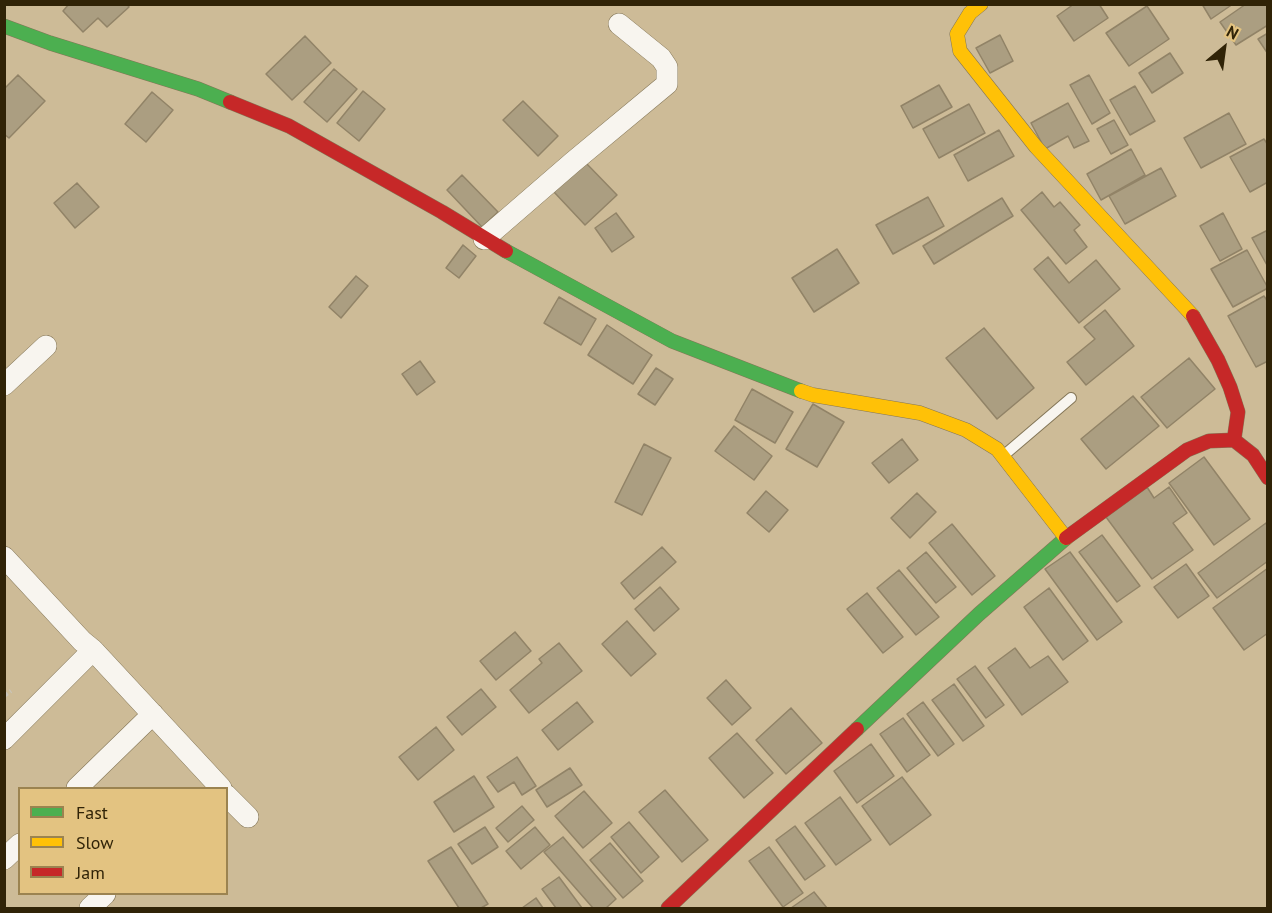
<!DOCTYPE html>
<style>
body{margin:0}
#map{position:relative;width:1272px;height:913px;overflow:hidden;background:#cdbb97;font-family:"PT Sans",sans-serif}
canvas{display:block}
.frame{position:absolute;inset:0;border:6px solid #302307;pointer-events:none}
.legend{position:absolute;left:18px;top:787px;width:210px;height:108px;box-sizing:border-box;background:#e3c381;border:2px solid #9b8350;margin:0;padding:8px 10px;list-style:none;font-size:18px;color:#302307}
.legend li{display:flex;align-items:center;gap:12px;height:30px}
.legend b{width:30px;border:2px solid #9b8350}
.north{position:absolute;left:1194px;top:18px;width:60px;height:60px;-webkit-text-stroke:4px #e3c381;paint-order:stroke;rotate:29deg;font-size:16px;font-weight:700;line-height:24px;text-align:center;color:#302307}
.north::after{content:'';display:block;margin:auto;width:21px;height:27px;background:#302307;clip-path:polygon(50% 0,100% 100%,50% 72%,0 100%)}
</style>
<div id="map">
<canvas width="1272" height="913"></canvas>
<div class="frame"></div>
<ul class="legend">
<li><b style="height:8px;background:#4caf50"></b>Fast</li>
<li><b style="height:8px;background:#ffc107"></b>Slow</li>
<li><b style="height:8px;background:#c62828"></b>Jam</li>
</ul>
<div class="north">N</div>
</div>
<script>
const ctx = document.querySelector('canvas').getContext('2d');
ctx.lineJoin = 'round';
function fill(path, color) { ctx.fillStyle = color; ctx.fill(path, 'evenodd'); }
const shape = rows => new Path2D(rows.map(r => 'M' + r).join(''));
function strokePath(path, color, width, dash) { ctx.strokeStyle = color; ctx.lineWidth = width; ctx.lineCap = dash ? 'butt' : 'round'; ctx.setLineDash(dash || []); ctx.stroke(path); }
const building = shape([
 [69,4,127,4,129,7,107,27,98,18,83,32,63,11,69,4],
 [1074,4,1099,4,1108,18,1074,41,1057,16,1074,4],
 [1202,4,1233,4,1211,19,1202,4],
 [1246,4,1268,4,1268,25,1236,45,1220,22,1246,4],
 [1147,6,1169,39,1129,66,1106,33,1147,6],
 [1268,33,1268,54,1258,39,1268,33],
 [1000,35,1013,61,990,73,976,48,1000,35],
 [305,36,331,63,292,100,266,74,305,36],
 [1170,53,1183,73,1152,93,1139,73,1170,53],
 [334,69,357,89,327,122,304,102,334,69],
 [18,75,45,101,9,138,4,134,4,89,18,75],
 [1089,75,1110,113,1092,124,1070,85,1089,75],
 [939,85,952,107,913,128,901,106,939,85],
 [1135,86,1155,121,1130,135,1110,100,1135,86],
 [363,91,385,109,359,141,337,123,363,91],
 [152,92,173,110,146,142,125,124,152,92],
 [523,101,558,136,538,156,503,120,523,101],
 [1068,103,1089,141,1074,148,1068,136,1045,149,1031,123,1068,103],
 [969,104,985,133,939,158,923,129,969,104],
 [1229,113,1246,144,1201,168,1184,138,1229,113],
 [1114,120,1128,145,1111,154,1097,129,1114,120],
 [999,130,1014,156,968,181,954,155,999,130],
 [1264,139,1268,145,1268,182,1250,192,1230,157,1264,139],
 [1131,149,1145,175,1101,200,1087,174,1131,149],
 [585,162,617,195,585,225,554,192,585,162],
 [1161,168,1176,196,1125,224,1109,196,1161,168],
 [462,175,498,212,482,227,447,190,462,175],
 [77,183,99,207,75,228,54,203,77,183],
 [1042,192,1054,207,1060,202,1080,225,1074,230,1087,247,1066,264,1021,210,1042,192],
 [928,197,944,226,893,254,876,225,928,197],
 [1002,198,1013,216,934,264,923,246,1002,198],
 [616,213,634,237,612,252,595,228,616,213],
 [1223,213,1242,249,1220,261,1200,226,1223,213],
 [1268,230,1268,267,1252,238,1268,230],
 [463,245,476,256,459,278,446,268,463,245],
 [837,249,859,283,814,312,792,278,837,249],
 [1247,250,1268,288,1233,307,1211,269,1247,250],
 [1048,257,1069,283,1096,260,1120,289,1079,323,1034,269,1048,257],
 [356,276,368,286,341,318,329,307,356,276],
 [1264,296,1268,302,1268,361,1256,367,1228,316,1264,296],
 [559,297,596,319,581,345,544,323,559,297],
 [1105,310,1134,346,1086,385,1067,362,1095,339,1084,327,1105,310],
 [607,325,652,355,633,384,588,355,607,325],
 [984,328,1034,388,997,419,946,358,984,328],
 [1189,358,1215,389,1167,428,1141,397,1189,358],
 [420,361,435,382,417,395,402,374,420,361],
 [656,368,673,379,655,405,638,394,656,368],
 [752,389,793,412,775,443,735,420,752,389],
 [1133,396,1159,426,1106,469,1081,439,1133,396],
 [813,404,844,422,817,467,786,449,813,404],
 [734,426,772,456,754,480,715,451,734,426],
 [902,439,918,460,889,483,872,463,902,439],
 [644,444,671,458,642,515,615,502,644,444],
 [1204,457,1250,519,1214,545,1169,483,1204,457],
 [1147,487,1154,498,1169,487,1187,513,1173,523,1193,550,1152,579,1106,517,1147,487],
 [766,491,788,510,769,532,747,513,766,491],
 [917,493,936,512,910,538,891,518,917,493],
 [1266,523,1268,526,1268,561,1217,598,1198,573,1266,523],
 [952,524,995,576,972,595,929,543,952,524],
 [1102,535,1140,586,1117,602,1079,552,1102,535],
 [662,547,676,562,634,599,621,583,662,547],
 [926,552,956,587,936,603,907,568,926,552],
 [1070,552,1122,622,1097,640,1045,569,1070,552],
 [1186,564,1209,596,1178,618,1154,587,1186,564],
 [1268,568,1268,633,1244,650,1213,608,1268,568],
 [899,570,939,617,916,635,877,588,899,570],
 [660,587,679,609,654,631,635,609,660,587],
 [1049,588,1088,641,1063,660,1024,607,1049,588],
 [867,593,903,637,883,653,847,609,867,593],
 [627,621,656,654,631,676,602,644,627,621],
 [515,632,531,651,496,680,480,661,515,632],
 [559,643,582,671,529,713,510,690,542,663,539,659,559,643],
 [1015,648,1030,668,1048,656,1068,682,1022,715,988,668,1015,648],
 [975,666,1004,705,986,718,957,679,975,666],
 [726,680,751,708,732,725,707,698,726,680],
 [954,684,984,726,963,741,932,700,954,684],
 [481,689,496,707,462,735,447,717,481,689],
 [577,702,593,722,558,750,542,730,577,702],
 [923,702,954,744,938,756,907,714,923,702],
 [791,708,822,743,786,774,756,740,791,708],
 [903,718,930,755,907,772,880,734,903,718],
 [436,727,454,750,418,780,399,757,436,727],
 [737,733,773,773,744,798,709,758,737,733],
 [871,744,894,776,857,803,834,771,871,744],
 [517,757,536,786,522,795,514,782,498,792,487,777,517,757],
 [570,768,582,785,547,807,536,790,570,768],
 [474,776,494,807,454,832,434,802,474,776],
 [902,777,931,815,890,845,862,806,902,777],
 [665,790,708,840,682,862,639,812,665,790],
 [584,791,612,823,583,848,555,816,584,791],
 [840,797,871,840,836,865,805,823,840,797],
 [522,806,534,820,508,842,496,828,522,806],
 [629,822,659,857,641,873,611,837,629,822],
 [795,826,825,866,805,880,776,840,795,826],
 [485,827,498,847,472,864,458,844,485,827],
 [535,827,550,845,521,869,506,851,535,827],
 [563,837,616,899,606,908,593,908,544,852,563,837],
 [610,843,643,881,623,898,590,860,610,843],
 [451,847,488,904,481,908,459,908,428,861,451,847],
 [769,847,803,893,783,907,749,861,769,847],
 [559,877,582,908,556,908,542,889,559,877],
 [814,892,827,908,791,908,814,892],
 [536,898,543,908,522,908,536,898]
]);
fill(building, '#ab9e81');
strokePath(building, '#918367', 1.5);
const lane = shape([
 [1003,456,1071,398]
]);
const street = shape([
 [484,239,573,162,667,84,667,67,661,58,619,24],
 [4,385,46,346],
 [4,557,82,641,93,650],
 [4,739,93,650,221,788],
 [77,788,153,714],
 [226,795,248,817],
 [4,859,20,844],
 [90,908,105,894]
]);
const fast = shape([
 [4,26,50,43,198,89,230,102],
 [506,251,672,341,801,391],
 [857,729,979,614,1066,538]
]);
const slow = shape([
 [981,4,970,13,957,34,960,51,1036,147,1193,316],
 [801,391,813,395,920,413,966,430,997,449,1066,538]
]);
const jam = shape([
 [230,102,289,126,442,212,506,251],
 [1193,316,1218,360,1230,387,1238,412,1234,440],
 [1066,538,1187,450,1209,441,1234,440,1253,455,1268,478],
 [668,908,857,729]
]);
strokePath(lane, '#847657', 12);
strokePath(street, '#847657', 22);
strokePath(fast, '#847657', 15);
strokePath(slow, '#847657', 15);
strokePath(jam, '#847657', 15);
strokePath(shape([
 [4,696,11,691]
]), '#cac5ba', 4, [4.5, 3]);
strokePath(lane, '#f8f5ef', 10);
strokePath(street, '#f8f5ef', 21);
strokePath(fast, '#4caf50', 14);
strokePath(slow, '#ffc107', 14);
strokePath(jam, '#c62828', 14);
</script>
